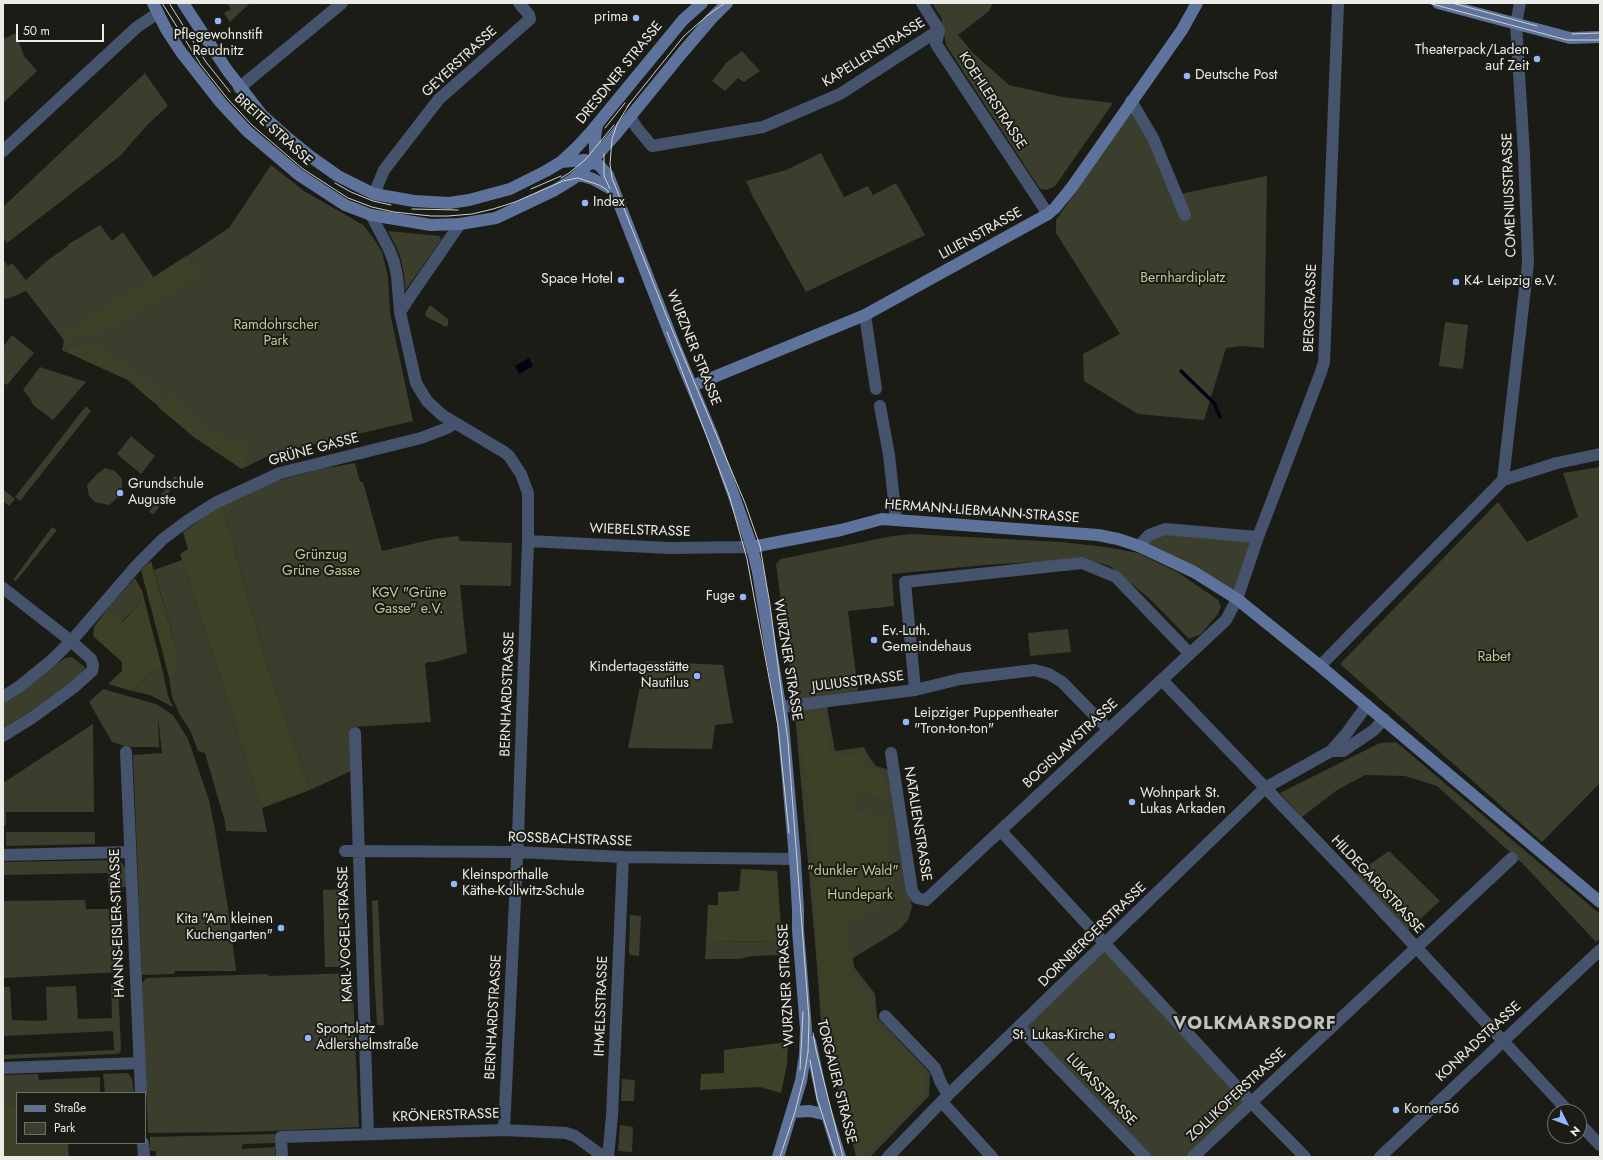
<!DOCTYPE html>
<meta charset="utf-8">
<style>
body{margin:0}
#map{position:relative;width:1603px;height:1160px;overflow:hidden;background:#1b1c16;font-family:Jost,sans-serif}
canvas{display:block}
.frame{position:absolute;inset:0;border:4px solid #ebece8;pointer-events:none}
.legend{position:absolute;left:16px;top:1092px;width:130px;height:52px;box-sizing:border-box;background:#1b1c16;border:1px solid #6e6f6a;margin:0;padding:5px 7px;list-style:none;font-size:12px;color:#ebece8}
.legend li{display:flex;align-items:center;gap:8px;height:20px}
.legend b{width:20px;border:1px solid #6e6f6a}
.north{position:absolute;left:1547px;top:1104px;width:40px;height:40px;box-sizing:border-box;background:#1b1c16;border:1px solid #6e6f6a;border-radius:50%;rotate:132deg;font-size:11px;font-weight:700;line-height:16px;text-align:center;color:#ebece8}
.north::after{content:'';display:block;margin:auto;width:14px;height:18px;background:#92b7fd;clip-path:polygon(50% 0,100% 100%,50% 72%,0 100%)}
.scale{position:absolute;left:16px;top:24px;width:88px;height:18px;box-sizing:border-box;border:2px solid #ebece8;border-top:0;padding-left:5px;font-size:12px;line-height:14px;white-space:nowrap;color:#ebece8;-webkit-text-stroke:3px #1b1c16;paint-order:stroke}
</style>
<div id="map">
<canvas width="1603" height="1160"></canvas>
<div class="frame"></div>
<ul class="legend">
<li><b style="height:5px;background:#5d739c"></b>Straße</li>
<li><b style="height:11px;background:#3b3e2d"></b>Park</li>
</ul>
<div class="north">N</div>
<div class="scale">50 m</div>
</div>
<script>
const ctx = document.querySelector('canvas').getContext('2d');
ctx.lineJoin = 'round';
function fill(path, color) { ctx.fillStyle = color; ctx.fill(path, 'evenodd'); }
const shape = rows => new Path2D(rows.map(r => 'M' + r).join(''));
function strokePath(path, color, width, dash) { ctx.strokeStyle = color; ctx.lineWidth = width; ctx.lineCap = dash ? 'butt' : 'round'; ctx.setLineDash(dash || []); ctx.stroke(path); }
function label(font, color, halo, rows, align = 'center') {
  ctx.font = font + ' Jost,sans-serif'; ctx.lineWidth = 4; ctx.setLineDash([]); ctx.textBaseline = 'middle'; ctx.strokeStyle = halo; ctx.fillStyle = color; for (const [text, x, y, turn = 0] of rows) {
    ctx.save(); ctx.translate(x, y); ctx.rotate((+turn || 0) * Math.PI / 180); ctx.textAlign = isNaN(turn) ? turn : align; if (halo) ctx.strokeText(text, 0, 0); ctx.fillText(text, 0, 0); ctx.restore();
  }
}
fill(shape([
 [227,3,250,3,230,22,224,13,231,9],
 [932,3,993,3,989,11,958,35,973,53,1009,85,1062,97,1113,103,1055,186,1047,190,1040,189,946,45,941,17],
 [16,33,24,56,37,71,3,103,3,39],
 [742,51,760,71,744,82,738,78,725,91,712,81,726,63],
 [145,73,168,106,148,124,120,156,7,243,3,238,3,207],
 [1131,107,1166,175,1170,196,1267,176,1264,348,1241,346,1226,348,1204,420,1138,414,1084,381,1083,354,1120,334,1056,233,1056,220,1125,120],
 [821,153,844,197,868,186,873,195,896,183,925,235,806,292,753,197,746,181,786,170],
 [271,165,304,191,363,225,372,236,382,252,388,277,390,313,413,421,272,454,242,469,194,437,128,380,62,350,64,340,26,291,10,298,3,299,3,259,8,266,12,263,26,280,48,260,68,246,67,245,100,225,112,241,123,232,154,278,229,228],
 [388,231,440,236,441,240,405,291,404,274,401,259,396,246],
 [430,305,448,319,448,325,446,327,425,316,426,311],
 [1445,322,1468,325,1463,369,1439,366],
 [12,335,34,353,7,385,3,382,3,347],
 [40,367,86,382,53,420,33,405,30,398,23,390],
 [86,406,91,411,20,501,15,497],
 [131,436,155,456,141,474,117,454],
 [355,463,360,482,363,482,382,551,434,539,458,536,460,541,512,543,511,586,460,585,467,653,435,662,428,662,425,664,431,722,352,727,353,770,310,790,269,670,222,504,279,480,321,469],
 [1600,467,1600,783,1542,842,1340,664,1498,502,1527,542,1578,517,1563,473],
 [105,468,115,471,122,479,122,488,118,497,109,505,95,502,89,496,87,485,96,475],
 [175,476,178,479,154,514,149,512],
 [3,489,15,499,9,506,3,501],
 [52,527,57,530,16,581,13,580],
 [1165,529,1258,537,1237,599,1139,546],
 [912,534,1061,542,1106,547,1138,553,1179,573,1218,600,1221,606,1218,614,1201,634,1189,639,1150,599,1110,566,1083,559,985,565,892,574,894,606,848,611,858,691,825,696,835,751,864,747,868,755,876,766,890,770,912,907,908,920,899,930,853,958,854,967,875,994,877,1017,930,1073,929,1096,870,1157,856,1157,821,1021,816,954,793,691,776,564,781,559,892,536],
 [182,560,262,808,267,832,226,831,225,822,205,753,198,751,191,732,180,715,172,697,169,677,172,677,173,662,176,657,179,658,154,570],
 [132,581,144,598,121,623,108,608],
 [1068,629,1071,652,1030,656,1028,633],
 [72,657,84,666,85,670,84,674,3,733,3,704,14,697,65,658],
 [645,661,723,665,733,723,715,725,712,749,628,748],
 [162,668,168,696,173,707,150,695,132,691,151,673],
 [103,689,156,704,173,715,188,739,209,800,215,830,228,908,236,971,175,971,174,974,142,975,133,755,162,753,158,715,159,747,129,747,112,742,89,702],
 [93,724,94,812,6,812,6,825,3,825,3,783],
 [1396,742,1600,914,1600,938,1596,942,1523,864,1437,786,1405,776,1365,775,1337,790,1302,817,1280,793,1380,743],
 [6,832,95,832,95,844,6,846],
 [1389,851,1440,901,1408,930,1356,874],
 [118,860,123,864,127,871,128,887,118,887,118,871,116,872,117,889,108,888,108,873,3,875,3,862],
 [346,889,349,967,325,967,323,890],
 [85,900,86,909,109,909,109,918,118,918,119,938,110,938,111,946,119,946,120,972,3,978,3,901],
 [378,900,384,1025,377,1025,374,969,372,901],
 [630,915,641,916,639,956,631,955,629,953],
 [782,941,783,955,752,956,739,959,705,959,706,942],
 [1106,943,1251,1102,1193,1157,1145,1157,1019,1027],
 [352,973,359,1127,246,1132,148,1133,142,983,146,978,268,974,269,976],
 [111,984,118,984,121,1048,120,1053,116,1054,3,1059,3,1055,114,1050,113,1031,3,1036,3,987,10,987,12,1020,37,1021,47,1020,46,987,76,986,78,1019,112,1018],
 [128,1073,132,1079,134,1093,105,1093,103,1074],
 [38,1074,39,1080,100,1077,100,1093,17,1093,17,1108,3,1108,3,1075],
 [622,1079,635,1080,634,1101,621,1101],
 [620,1125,633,1127,632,1152,618,1151],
 [275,1134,275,1143,243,1144,241,1149,275,1147,275,1157,156,1157,156,1151,150,1151,150,1137]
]), '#3b3e2d');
fill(shape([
 [186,256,200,273,136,314,93,336,64,340,61,337],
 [94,344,146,380,161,393,153,402,128,380,62,350],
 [173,396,178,399,201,424,238,444,248,446,242,469,194,437,158,407,167,398],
 [222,504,268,667,310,790,262,808,180,554,188,549,183,532],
 [151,561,179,658,176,658,173,662,176,675,172,677,169,677,141,570],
 [135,578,142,591,162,668,151,673,132,691,108,684,122,671,122,662,93,636,94,627,108,608,122,623,143,599,132,581],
 [826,710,831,758,859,754,870,769,885,775,887,799,856,791,855,810,885,818,897,898,847,924,853,977,871,997,873,1021,924,1074,923,1098,864,1156,859,1155,857,1152,828,1036,821,995,809,819,799,717,802,715],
 [741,869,777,871,782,941,706,942,708,905,718,905,718,892,739,891],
 [788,1042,787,1065,781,1093,760,1087,700,1090,701,1074,724,1073,724,1050],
 [3,1108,17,1108,17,1143,68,1143,69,1157,3,1157]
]), '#3d4127');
fill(shape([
 [529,358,533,366,519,374,515,366]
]), '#000313');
strokePath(shape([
 [1181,371,1214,403,1220,417]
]), '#000313', 3.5);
strokePath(shape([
 [922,3,939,30,936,44,1048,214],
 [239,88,342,3],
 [1131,101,1153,138,1185,215],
 [630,117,637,128,652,146,763,127,840,94,939,30],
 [3,151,137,27,158,13],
 [374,194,384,170,439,99,530,19,529,15,519,3],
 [371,215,389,249,394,262,397,276,400,312,416,383,427,401,442,415,504,452,509,456,521,474,528,493,528,541,518,837,504,1130],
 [400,312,413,292,460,224],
 [865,315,876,389],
 [880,406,889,455,896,519],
 [1503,480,1528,263,1524,154,1516,24,1520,3],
 [528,541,670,548,752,547],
 [1139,546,1149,535,1165,529,1258,537],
 [3,588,71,641,91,659,93,665,92,671,73,688,32,718,3,736],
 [1320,666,1503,480,1557,463,1600,454],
 [1162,680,1349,875,1569,1112],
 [915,690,905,582,1082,563,1116,577,1190,654],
 [3,697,20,686,52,660,74,638,137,565,163,539,187,521,215,503,280,473,421,438,447,428,455,423],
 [781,707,915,690,960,679,1034,670,1049,674,1062,682,1109,730],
 [355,733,368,1134],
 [1331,751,1343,751,1374,730,1384,719],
 [126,752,141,1093],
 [891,753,912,891,917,898,926,900,1226,620,1237,599,1258,537,1321,372,1324,362,1338,3],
 [1001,831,1251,1102,1305,1157],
 [345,851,517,852,623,857,795,859],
 [3,855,130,852],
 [885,1016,935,1068,941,1083,948,1095],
 [1019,1027,1145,1157],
 [3,1068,139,1063],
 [942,1102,992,1157],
 [1579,1123,1600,1145],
 [143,1143,144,1157],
 [282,1157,281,1137,504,1130,566,1133,575,1136,604,1157],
 [608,1157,612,1116,623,857],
 [888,1157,948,1095,1265,788,1331,751,1346,734,1367,705],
 [1193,1157,1512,858],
 [1380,1157,1600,950]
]), '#45536d', 12);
strokePath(shape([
 [153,3,166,29,181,52,221,103,247,131,299,175,345,205,371,215,431,225,460,224,496,218,555,190,573,179,591,162,616,134,682,53,711,19,727,3],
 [183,3,227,70,262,115,290,140,311,157,338,176,374,194,414,201,449,203,469,200,510,189,546,171,561,162,575,149,590,133,683,20,702,3],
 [1438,3,1570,38,1600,37],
 [561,162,585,160,599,165,608,175,674,344,713,437,752,547,758,572,783,723,795,859,798,910,798,930,806,1029,805,1055,801,1081,778,1157],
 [595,162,595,137,597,125],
 [576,176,583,176,593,179,613,190],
 [692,386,865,315,1048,214,1055,208,1072,187,1182,30,1197,3],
 [752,547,841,530,882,519,1098,535,1118,539,1139,546,1194,572,1237,599,1320,666,1600,902],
 [810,1041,823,1102,840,1157],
 [792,1112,810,1111,827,1115]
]), '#5d739c', 12);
strokePath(shape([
 [162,3,201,65,227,98,252,125,303,169,348,198,372,207,394,212,431,216,448,216,472,214,493,209,515,202,563,181,578,178,599,185,607,190,613,198],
 [169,3,206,62,230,92],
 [1428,3,1567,40,1600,40],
 [1452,3,1537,26],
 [1572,34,1600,33],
 [630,103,617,124,612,139,610,164,612,178,666,315,745,503,760,546,770,605,788,742,809,1019,808,1052,804,1076,795,1112,780,1157],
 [627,107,684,36,708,15,725,3],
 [605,128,625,103],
 [604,154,604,176,610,189],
 [561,178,569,173,585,160,614,125],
 [335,183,351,192,373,201,391,205],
 [531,189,561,176],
 [412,209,458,210],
 [667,332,729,495,747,559,778,726,789,833],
 [813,1033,816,1050,843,1157],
 [810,1060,817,1098,836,1157],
 [800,1070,803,1012]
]), '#d0d1cc', 1);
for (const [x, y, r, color] of [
 [636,18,4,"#92b7fd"],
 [218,21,4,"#92b7fd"],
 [1537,59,4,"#92b7fd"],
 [1187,76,4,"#92b7fd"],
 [585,203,4,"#92b7fd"],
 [621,280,4,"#92b7fd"],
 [1456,282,4,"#92b7fd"],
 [120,493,4,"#92b7fd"],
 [743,597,4,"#92b7fd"],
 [874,640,4,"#92b7fd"],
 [697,676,4,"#92b7fd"],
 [906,722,4,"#92b7fd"],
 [1132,802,4,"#92b7fd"],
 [454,884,4,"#92b7fd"],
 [281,928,4,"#92b7fd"],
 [1112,1036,4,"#92b7fd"],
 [308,1038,4,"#92b7fd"],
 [1396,1110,4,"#92b7fd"]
]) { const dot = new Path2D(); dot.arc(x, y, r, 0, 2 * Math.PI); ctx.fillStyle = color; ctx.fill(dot); strokePath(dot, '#1b1c16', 1.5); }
label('14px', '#ebece8', '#1b1c16', [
 ["prima",628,18,"right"],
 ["Pflegewohnstift",218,36,"center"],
 ["Reudnitz",218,52,"center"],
 ["Theaterpack/Laden",1529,51,"right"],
 ["auf Zeit",1529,67,"right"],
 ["Deutsche Post",1195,76],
 ["Index",593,203],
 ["Space Hotel",613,280,"right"],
 ["K4- Leipzig e.V.",1464,282],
 ["Grundschule",128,485],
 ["Auguste",128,501],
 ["Fuge",735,597,"right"],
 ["Ev.-Luth.",882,632],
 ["Gemeindehaus",882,648],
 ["Kindertagesstätte",689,668,"right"],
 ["Nautilus",689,684,"right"],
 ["Leipziger Puppentheater",914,714],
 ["\"Tron-ton-ton\"",914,730],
 ["Wohnpark St.",1140,794],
 ["Lukas Arkaden",1140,810],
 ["Kleinsporthalle",462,876],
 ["Käthe-Kollwitz-Schule",462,892],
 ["Kita \"Am kleinen",273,920,"right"],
 ["Kuchengarten\"",273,936,"right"],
 ["Sportplatz",316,1030],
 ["Adlershelmstraße",316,1046],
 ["St. Lukas-Kirche",1104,1036,"right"],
 ["Korner56",1404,1110]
], 'left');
label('14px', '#ebece8', '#1b1c16', [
 ["KAPELLENSTRASSE",874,53,-32],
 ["GEYERSTRASSE",460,62,-43],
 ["DRESDNER STRASSE",620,73,-51],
 ["KOEHLERSTRASSE",992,101,57],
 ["BREITE STRASSE",273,130,42],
 ["COMENIUSSTRASSE",1510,195,-92],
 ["LILIENSTRASSE",981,234,-29],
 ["BERGSTRASSE",1311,308,-88],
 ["WURZNER STRASSE",693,348,68],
 ["GRÜNE GASSE",314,450,-15],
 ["HERMANN-LIEBMANN-STRASSE",982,512,4],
 ["WIEBELSTRASSE",640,531,2],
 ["WURZNER STRASSE",787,660,81],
 ["JULIUSSTRASSE",858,682,-7],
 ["BERNHARDSTRASSE",508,694,-88],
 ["BOGISLAWSTRASSE",1071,744,-43],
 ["NATALIENSTRASSE",917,824,81],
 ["ROSSBACHSTRASSE",570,840,2],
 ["HILDEGARDSTRASSE",1377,885,47],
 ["HANNS-EISLER-STRASSE",118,923,-92],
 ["KARL-VOGEL-STRASSE",346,934,-92],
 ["DORNBERGERSTRASSE",1093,935,-44],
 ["WURZNER STRASSE",787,985,-93],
 ["IHMELSSTRASSE",602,1006,-88],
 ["BERNHARDSTRASSE",494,1017,-87],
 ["KONRADSTRASSE",1479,1042,-43],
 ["TORGAUER STRASSE",836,1082,76],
 ["LUKASSTRASSE",1101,1090,46],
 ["ZOLLIKOFERSTRASSE",1237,1095,-43],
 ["KRÖNERSTRASSE",446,1116,-2]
]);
label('14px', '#c1c994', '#1b1c16', [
 ["Bernhardiplatz",1183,279],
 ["Ramdohrscher",276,326],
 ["Park",276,342],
 ["Grünzug",321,556],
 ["Grüne Gasse",321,572],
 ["KGV \"Grüne",409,594],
 ["Gasse\" e.V.",409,610],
 ["Rabet",1494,658],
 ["\"dunkler Wald\"",853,872],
 ["Hundepark",860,896]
]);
ctx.letterSpacing = '1px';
label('bold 18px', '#c2c3bc', '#1b1c16', [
 ["VOLKMARSDORF",1255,1025]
]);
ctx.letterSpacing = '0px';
</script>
